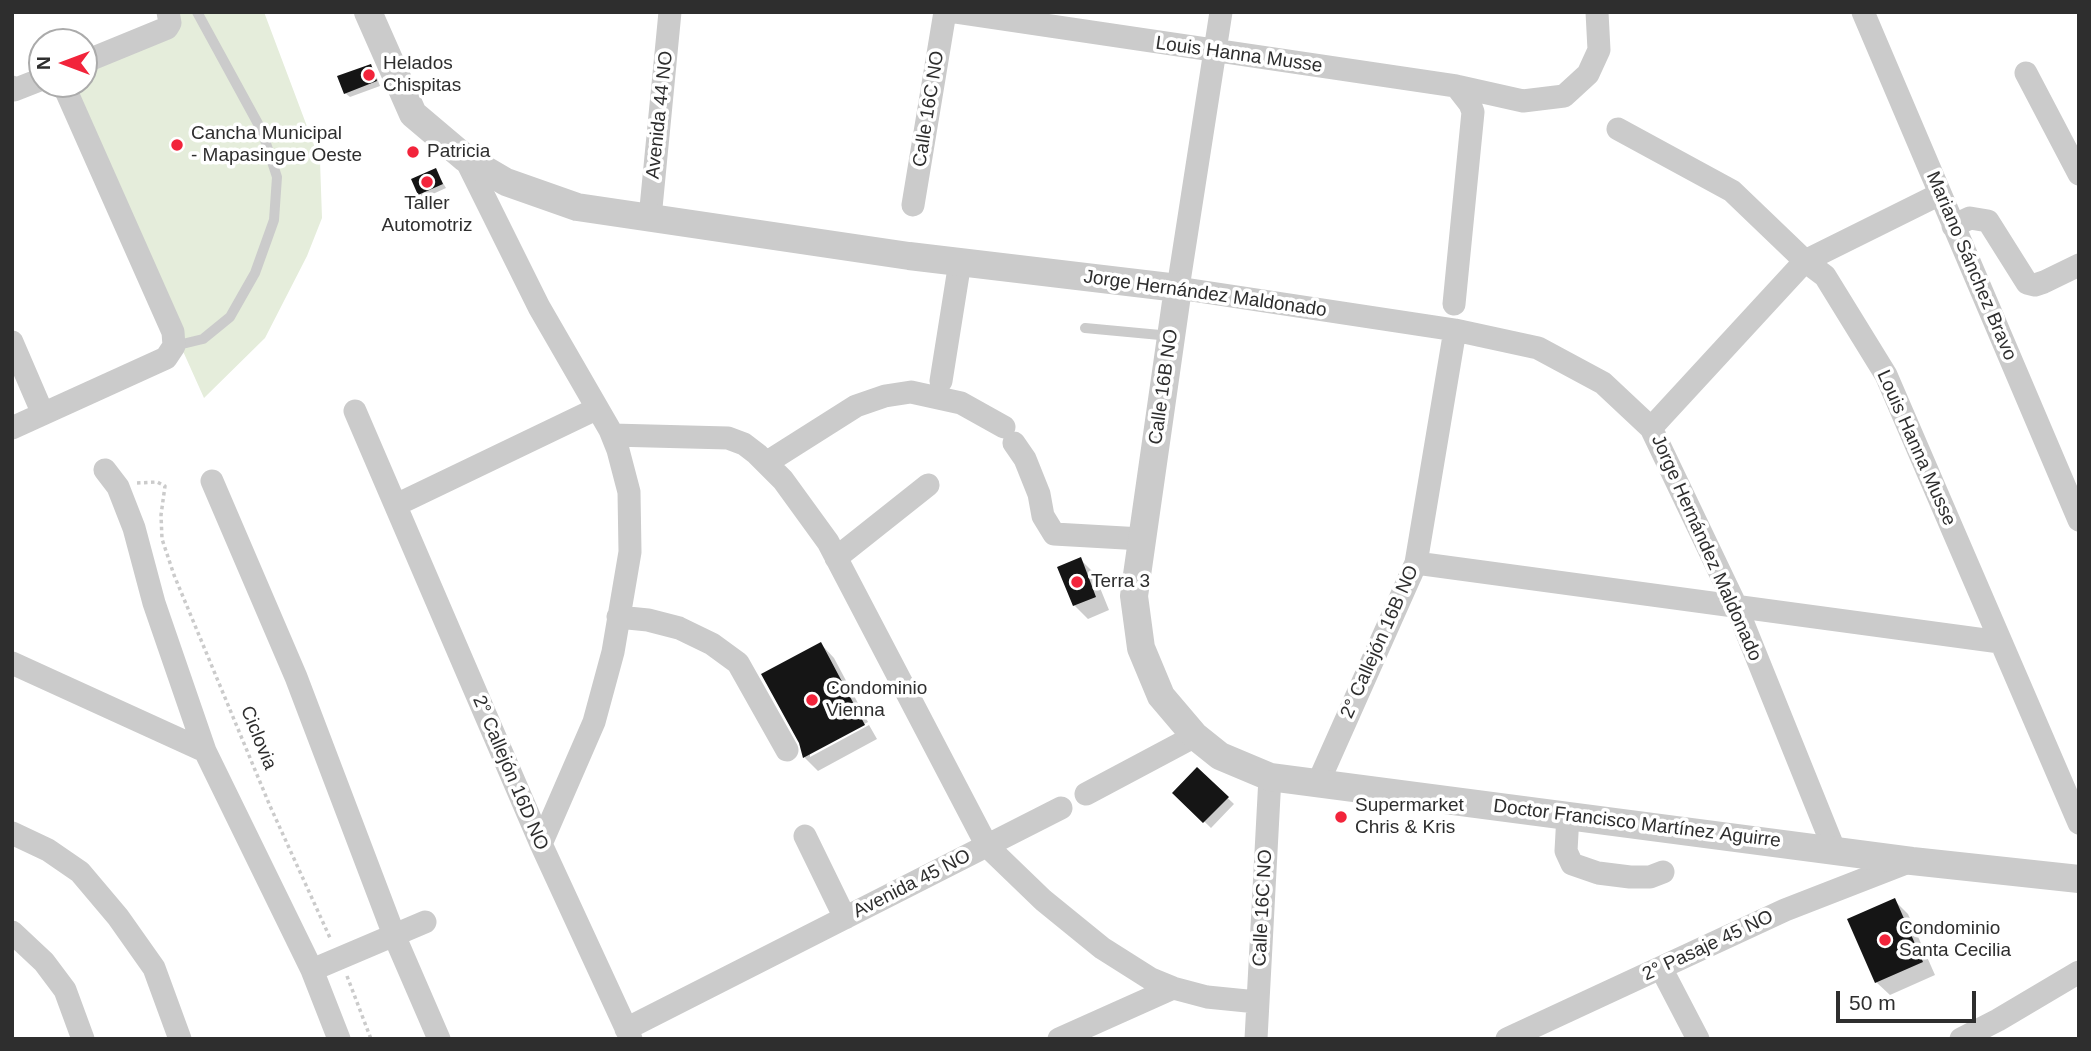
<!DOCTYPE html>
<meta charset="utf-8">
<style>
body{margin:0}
#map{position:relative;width:2091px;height:1051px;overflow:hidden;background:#fff;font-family:Helvetica,sans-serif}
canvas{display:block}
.frame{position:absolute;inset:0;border:14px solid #2e2e2e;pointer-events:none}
.north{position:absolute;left:28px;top:28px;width:70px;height:70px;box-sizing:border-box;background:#fff;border:2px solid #ababab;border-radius:50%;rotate:270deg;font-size:19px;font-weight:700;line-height:28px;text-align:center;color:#2e2e2e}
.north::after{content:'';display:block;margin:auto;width:24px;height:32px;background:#f2243b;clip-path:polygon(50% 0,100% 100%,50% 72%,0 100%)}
.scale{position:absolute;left:1836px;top:991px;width:140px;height:32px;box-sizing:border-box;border:4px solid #2e2e2e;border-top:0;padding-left:9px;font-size:21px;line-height:24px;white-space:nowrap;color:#2e2e2e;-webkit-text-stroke:5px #fff;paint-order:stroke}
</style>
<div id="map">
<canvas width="2091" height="1051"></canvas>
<div class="frame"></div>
<div class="north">N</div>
<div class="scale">50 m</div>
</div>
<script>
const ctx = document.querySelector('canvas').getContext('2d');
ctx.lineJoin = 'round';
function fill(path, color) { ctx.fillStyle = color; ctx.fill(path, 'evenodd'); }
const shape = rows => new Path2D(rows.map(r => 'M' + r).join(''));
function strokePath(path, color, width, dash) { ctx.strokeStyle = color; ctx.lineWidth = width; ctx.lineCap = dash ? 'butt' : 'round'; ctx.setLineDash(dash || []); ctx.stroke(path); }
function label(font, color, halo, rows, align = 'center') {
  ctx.font = font + ' Helvetica,sans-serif'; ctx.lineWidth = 7; ctx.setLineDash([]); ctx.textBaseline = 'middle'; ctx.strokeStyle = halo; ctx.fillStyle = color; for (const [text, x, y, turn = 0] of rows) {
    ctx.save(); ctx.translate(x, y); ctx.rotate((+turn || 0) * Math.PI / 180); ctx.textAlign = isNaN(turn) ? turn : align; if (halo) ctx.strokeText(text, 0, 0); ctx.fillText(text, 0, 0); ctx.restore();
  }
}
fill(shape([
 [173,12,264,12,320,161,322,218,307,256,265,338,204,398,63,84,84,84,84,61]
]), '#e5eddb');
fill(shape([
 [370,66,374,70,380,86,350,97,345,93],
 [435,170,446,188,424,198,420,194],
 [1080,559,1094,573,1109,610,1088,619,1074,605],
 [821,644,834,658,868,722,810,753,810,757,869,725,877,739,818,771,805,758,801,742],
 [1197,769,1234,804,1211,828,1175,793],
 [1894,900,1908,914,1935,975,1890,995,1876,982]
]), '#0003');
fill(shape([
 [371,64,377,81,344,94,337,76],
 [436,168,443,184,418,195,411,179],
 [1081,557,1096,597,1073,606,1057,567],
 [821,642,865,725,803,758,799,743,761,674],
 [1197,767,1229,797,1203,823,1172,793],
 [1895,898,1923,962,1875,983,1847,919]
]), '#151515');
strokePath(shape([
 [137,483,157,482,165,486,161,515,162,539,174,575,270,806,331,940],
 [347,976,371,1039]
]), '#cbcbcb', 3.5, [3.5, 3.5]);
strokePath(shape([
 [1085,328,1171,336],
 [174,346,203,339,230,317,255,273,274,220,277,177,262,131,197,12]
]), '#cbcbcb', 10);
strokePath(shape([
 [956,12,1456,86,1523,101,1564,96,1588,74,1599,50,1597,12],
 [1221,12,1178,288,1455,330,1538,348,1603,383,1651,428,1736,606,1834,849],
 [1863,12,2079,520],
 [84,62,167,28,170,23,168,12],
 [2026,73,2079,174],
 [12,87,14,90,42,79],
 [1618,129,1732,191,1805,261,1825,276,1886,375,2079,823],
 [465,158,539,307,610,430,618,450,629,492,630,552,613,652,594,722,541,844],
 [913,205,945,12],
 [650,218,670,12],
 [1953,226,1970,218,1988,221,2027,283,2035,285,2044,282,2079,265],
 [1454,304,1473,112,1470,104,1456,86],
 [12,342,43,414],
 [941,381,960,262],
 [355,411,541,844,631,1039],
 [12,428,166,358,174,346,173,332,63,84],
 [1651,428,1805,261,1940,194],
 [612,435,728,438,744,444,757,454,783,480,828,542,987,846,1043,900,1102,948,1151,979,1173,988,1207,997,1257,1002],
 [1014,443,1025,459,1039,494,1043,516,1054,534,1142,539],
 [766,463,856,406,885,396,911,392,961,403,1004,427],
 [105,470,118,487,134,528,154,603,205,751,312,970,339,1039],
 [212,481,296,677,394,935,439,1039],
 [396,505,596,409],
 [836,558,928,485],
 [1416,563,2000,642],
 [618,617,648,620,679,628,712,644,738,663,787,750],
 [12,663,205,751],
 [1318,783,1416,563,1455,330],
 [1086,794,1195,736],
 [1568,815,1566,851,1572,864,1598,873,1630,877,1650,877,1663,872],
 [12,833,48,850,80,872,118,917,154,968,180,1039],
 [805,836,845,918],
 [12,932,44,962,65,990,83,1039],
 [1661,968,1698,1039],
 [312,970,425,922],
 [626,1029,1061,808],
 [1059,1039,1173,988],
 [1256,1039,1270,777],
 [1507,1039,1785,910,1911,861],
 [1961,1039,1998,1020,2079,972]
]), '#cbcbcb', 23);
strokePath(shape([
 [368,12,413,114,465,158,506,182,577,207,909,256,1178,288,1134,596,1141,648,1161,696,1195,736,1220,756,1270,777,1912,861,2079,879]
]), '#cbcbcb', 28);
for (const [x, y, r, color] of [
 [369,75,7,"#f2243b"],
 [177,145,7,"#f2243b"],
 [413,152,7,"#f2243b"],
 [427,182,7,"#f2243b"],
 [1077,582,7,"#f2243b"],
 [812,700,7,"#f2243b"],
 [1341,817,7,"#f2243b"],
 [1885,940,7,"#f2243b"]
]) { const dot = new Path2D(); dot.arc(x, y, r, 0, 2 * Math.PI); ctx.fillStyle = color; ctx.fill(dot); strokePath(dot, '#fff', 2.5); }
label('19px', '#2e2e2e', '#fff', [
 ["Louis Hanna Musse",1239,55,8],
 ["Calle 16C NO",929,109,-81],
 ["Avenida 44 NO",660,115,-84],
 ["Mariano Sánchez Bravo",1971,266,67],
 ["Jorge Hernández Maldonado",1205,294,8],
 ["Calle 16B NO",1164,387,-82],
 ["Louis Hanna Musse",1916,448,66],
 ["Jorge Hernández Maldonado",1706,548,66],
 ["2° Callejón 16B NO",1380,642,-66],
 ["Ciclovia",258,738,68],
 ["2° Callejón 16D NO",510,773,67],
 ["Doctor Francisco Martínez Aguirre",1637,824,7],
 ["Avenida 45 NO",912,884,-27],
 ["Calle 16C NO",1263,908,-87],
 ["2° Pasaje 45 NO",1708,946,-25]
]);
label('19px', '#2e2e2e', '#fff', [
 ["Helados",383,64],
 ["Chispitas",383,86],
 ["Cancha Municipal",191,134],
 ["- Mapasingue Oeste",191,156],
 ["Patricia",427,152],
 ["Taller",427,204,"center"],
 ["Automotriz",427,226,"center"],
 ["Terra 3",1091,582],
 ["Condominio",826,689],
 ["Vienna",826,711],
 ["Supermarket",1355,806],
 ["Chris & Kris",1355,828],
 ["Condominio",1899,929],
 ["Santa Cecilia",1899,951]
], 'left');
</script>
